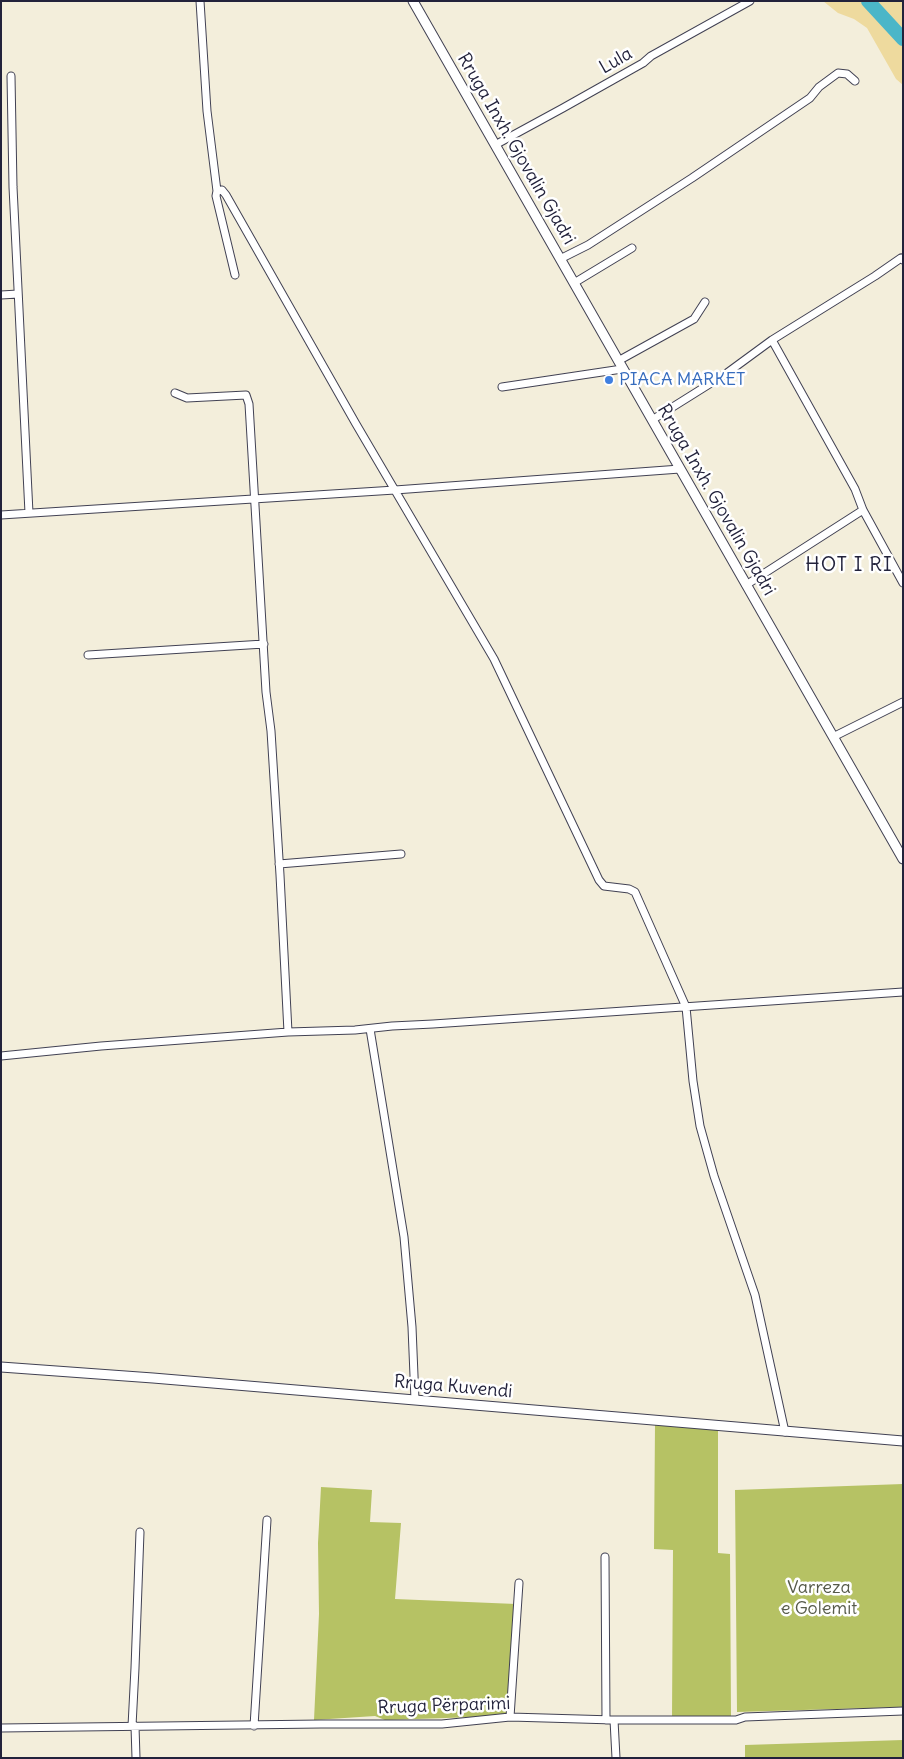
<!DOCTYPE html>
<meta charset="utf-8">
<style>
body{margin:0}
#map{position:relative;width:904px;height:1759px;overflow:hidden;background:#f3eedb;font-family:Delius,sans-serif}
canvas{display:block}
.frame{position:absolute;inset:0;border:2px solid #22223b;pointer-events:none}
</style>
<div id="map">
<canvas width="904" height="1759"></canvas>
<div class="frame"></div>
</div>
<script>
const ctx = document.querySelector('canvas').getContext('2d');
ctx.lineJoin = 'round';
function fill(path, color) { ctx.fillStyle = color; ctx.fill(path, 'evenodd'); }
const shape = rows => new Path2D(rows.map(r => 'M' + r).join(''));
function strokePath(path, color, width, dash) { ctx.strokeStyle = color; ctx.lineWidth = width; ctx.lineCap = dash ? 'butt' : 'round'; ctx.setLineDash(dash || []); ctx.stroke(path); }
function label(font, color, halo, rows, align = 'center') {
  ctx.font = font + ' Delius,sans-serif'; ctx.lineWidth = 5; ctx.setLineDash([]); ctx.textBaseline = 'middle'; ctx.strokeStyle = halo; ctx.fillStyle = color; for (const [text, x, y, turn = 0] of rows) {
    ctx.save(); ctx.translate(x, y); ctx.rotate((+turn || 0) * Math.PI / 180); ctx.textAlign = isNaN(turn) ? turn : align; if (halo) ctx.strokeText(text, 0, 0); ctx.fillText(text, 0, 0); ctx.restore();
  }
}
fill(shape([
 [655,1425,718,1430,718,1553,730,1554,731,1716,672,1717,673,1550,654,1549],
 [903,1484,903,1707,737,1712,735,1490],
 [321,1487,372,1490,370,1522,401,1523,395,1599,516,1604,508,1712,506,1716,385,1720,375,1716,314,1720,319,1614,318,1543],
 [903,1740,903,1758,745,1758,745,1745]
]), '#b6c264');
fill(shape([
 [823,1,903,1,903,85,896,79,867,28,854,19,838,13]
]), '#eeda9e');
strokePath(shape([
 [868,1,903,39]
]), '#4bb6c8', 14);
const street = shape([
 [200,1,207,111,217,191],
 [11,76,13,187,29,513],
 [495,145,563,108,643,63,651,56,750,1],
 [560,259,588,245,692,178,810,98,819,87,838,73,847,74,855,81],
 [235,275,216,196,217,191,222,190,226,195,356,424,494,659,599,880,604,886,629,889,635,892,686,1007,693,1081,700,1126,714,1176,755,1295,785,1432],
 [574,283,632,248],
 [1,295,18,294],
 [772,340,855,489,863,510,903,583],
 [618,361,694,319,705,302],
 [502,387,622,369],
 [175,393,187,398,246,395,249,404,266,692,271,731,280,875,288,1032,355,1030,392,1026,433,1024,903,992],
 [652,420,727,373,772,340,875,276,901,258,903,260],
 [1,515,395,490,680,469],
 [746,585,863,510],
 [88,655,264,644],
 [833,737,903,702],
 [279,864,401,854],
 [370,1029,404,1237,412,1327,415,1400],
 [1,1056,101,1046,288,1032],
 [605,1557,606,1720],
 [510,1717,519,1583],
 [614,1720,616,1758],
 [132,1726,135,1668,140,1532],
 [135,1726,136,1758],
 [254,1726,267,1520],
 [1,1728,321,1724,442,1724,510,1717,614,1720,736,1720,745,1717,903,1711]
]);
const secondary = shape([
 [413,1,903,859],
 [1,1367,153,1378,903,1441]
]);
strokePath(street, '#414153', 9);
strokePath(secondary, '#414153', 11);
strokePath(street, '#fff', 7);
strokePath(secondary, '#fff', 9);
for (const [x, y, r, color] of [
 [609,380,5,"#3f7fe0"]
]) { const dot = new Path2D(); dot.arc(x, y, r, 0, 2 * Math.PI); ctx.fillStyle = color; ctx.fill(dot); strokePath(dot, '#fff', 2); }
label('18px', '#22223b', '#fff', [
 ["Lula",616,61,-30],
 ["Rruga Inxh. Gjovalin Gjadri",516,149,60],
 ["Rruga Inxh. Gjovalin Gjadri",716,500,60],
 ["Rruga Kuvendi",453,1387,5],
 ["Rruga Përparimi",444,1706,-2]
]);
label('18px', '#366cbe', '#fff', [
 ["PIACA MARKET",619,380]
], 'left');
label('18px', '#565a49', '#fff', [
 ["Varreza",819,1588],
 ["e Golemit",819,1609]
]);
ctx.letterSpacing = '1px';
label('20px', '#22223b', '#fff', [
 ["HOT I RI",849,565]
]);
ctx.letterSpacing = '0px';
</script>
